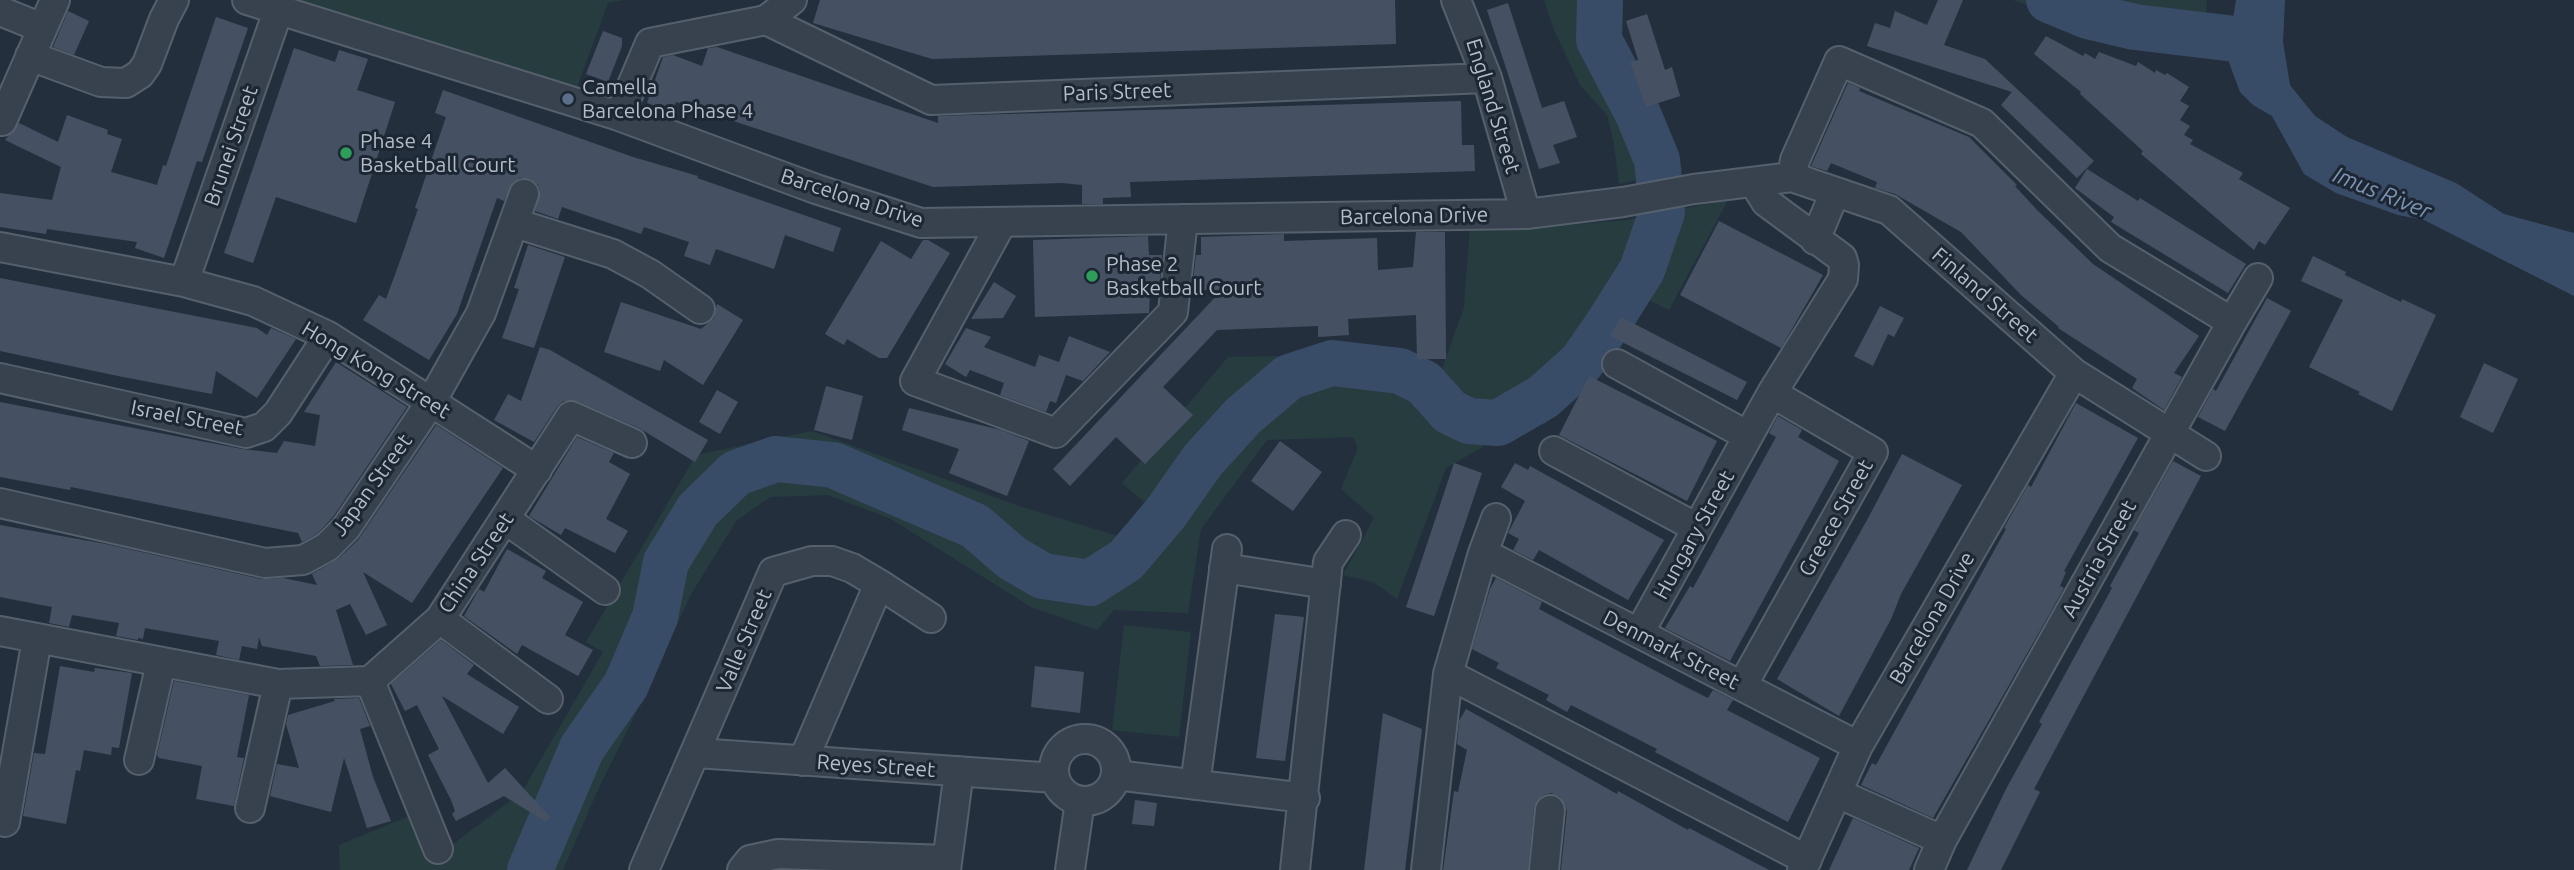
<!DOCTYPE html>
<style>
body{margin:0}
canvas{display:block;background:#242f3e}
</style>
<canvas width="2574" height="870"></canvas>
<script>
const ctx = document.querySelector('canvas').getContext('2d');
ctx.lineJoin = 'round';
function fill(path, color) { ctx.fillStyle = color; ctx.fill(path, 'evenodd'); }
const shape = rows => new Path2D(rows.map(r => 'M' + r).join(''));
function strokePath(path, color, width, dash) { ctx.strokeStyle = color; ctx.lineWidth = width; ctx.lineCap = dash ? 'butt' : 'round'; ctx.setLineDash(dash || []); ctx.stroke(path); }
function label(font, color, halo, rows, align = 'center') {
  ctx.font = font + ' Ubuntu,sans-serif'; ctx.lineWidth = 6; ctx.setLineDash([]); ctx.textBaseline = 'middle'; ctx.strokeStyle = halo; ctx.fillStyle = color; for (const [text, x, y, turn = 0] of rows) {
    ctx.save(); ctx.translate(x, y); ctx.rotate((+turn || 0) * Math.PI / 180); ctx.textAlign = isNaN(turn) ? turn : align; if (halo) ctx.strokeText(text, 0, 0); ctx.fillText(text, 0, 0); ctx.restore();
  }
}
fill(shape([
 [283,0,624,0,608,3,575,93],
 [1544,0,1612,0,1610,12,1618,56,1683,170,1619,184,1614,144,1607,115,1580,85,1554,30],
 [2013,0,2207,0,2204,50,2119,36],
 [1728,200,1669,310,1646,299,1546,423,1484,446,1446,468,1397,599,1373,582,1343,575,1374,518,1341,489,1358,448,1353,437,1267,440,1201,529,1188,613,1114,610,1097,630,1031,607,891,519,828,495,770,497,737,520,691,594,651,682,596,794,563,870,340,870,339,845,412,815,436,857,522,792,603,652,586,642,696,455,812,431,1022,507,1118,536,1144,502,1122,483,1228,357,1339,355,1401,361,1439,378,1464,307,1470,226,1548,227,1626,220],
 [1124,625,1191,632,1179,737,1112,730]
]), '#263c3f');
fill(shape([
 [2236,0,2285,0,2283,42,2290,85,2315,116,2347,137,2456,183,2504,214,2574,233,2574,296,2424,220,2398,215,2336,193,2304,174,2272,116,2253,105,2240,92,2227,57]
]), '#394c67');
strokePath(shape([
 [2049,0,2088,16,2135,27,2260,42],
 [530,870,582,748,626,685,655,617,666,562,698,510,736,473,776,459,833,465,975,526,1012,558,1043,576,1090,583,1126,560,1165,514,1203,460,1243,416,1289,377,1332,363,1400,371,1424,383,1450,412,1469,421,1498,423,1543,397,1581,363,1604,330,1642,270,1662,212,1657,160,1638,114,1599,40,1600,0]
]), '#394c67', 46);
fill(shape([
 [820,0,1395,0,1396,44,932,59,813,23],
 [1938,0,1963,0,1944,45,1985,59,2094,161,2077,178,2001,105,2012,92,1867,46,1875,23,1890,28,1895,11,1927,25],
 [1508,3,1542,108,1564,101,1577,137,1553,145,1560,163,1539,169,1487,10],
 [68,11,89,21,74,55,53,47],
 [1647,14,1665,70,1672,67,1680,96,1646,107,1630,62,1638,60,1626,21],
 [216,17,248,28,202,162,197,161,164,258,135,248,137,242,47,229,46,234,0,227,0,193,52,200,61,167,5,140,19,123,58,142,67,115,108,130,107,134,122,139,111,172,157,185,163,165,166,166],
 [603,31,622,38,622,46,608,82,586,74],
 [2046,36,2083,56,2085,53,2095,59,2099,52,2136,66,2138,62,2155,73,2156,70,2165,75,2167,73,2189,87,2180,101,2189,106,2180,120,2190,126,2184,135,2193,140,2190,144,2243,173,2239,179,2290,208,2265,245,2259,241,2254,250,2141,154,2143,151,2080,94,2081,92,2034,54],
 [717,47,938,123,938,116,1461,101,1462,145,1474,145,1475,171,1130,182,1131,197,1103,198,1103,204,1082,204,1082,185,1062,183,933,187,676,102,672,112,647,103,663,57,673,55,702,66,708,48],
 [294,48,335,62,339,50,368,59,357,90,395,102,356,223,276,197,253,263,224,253],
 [1848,83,1860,88,1859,91,1969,137,2017,185,2015,186,2037,210,2093,264,2199,336,2174,373,2182,377,2164,410,2132,388,2137,379,2058,328,2059,327,2021,295,1961,232,1895,194,1875,188,1877,182,1831,163,1827,171,1811,166],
 [443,90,633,157,698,176,697,178,841,228,833,252,785,235,774,269,716,249,710,265,684,256,689,242,644,227,641,234,562,207,558,219,535,211,540,190,537,184,530,179,520,178,513,182,504,201,497,198,457,314,429,360,363,320,379,295,386,299,400,261,418,209,415,208,446,117,435,113],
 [2087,169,2138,201,2140,198,2246,264,2228,293,2111,222,2114,217,2075,188],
 [1719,221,1823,275,1781,348,1680,295],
 [1416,232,1445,232,1446,359,1417,359,1416,315,1348,319,1349,335,1318,337,1318,326,1217,330,1163,387,1193,415,1145,464,1116,437,1070,486,1053,469,1222,290,1192,290,1196,255,1201,255,1201,237,1284,234,1284,241,1377,238,1378,270,1413,267],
 [1148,236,1149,255,1162,255,1159,290,1150,290,1149,313,1035,317,1033,240],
 [923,240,928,240,950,253,887,358,879,358,847,339,844,345,825,334,881,241,911,259],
 [528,245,565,257,534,348,502,338,519,289,514,288],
 [2313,256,2346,272,2345,275,2401,302,2402,299,2436,315,2392,411,2358,394,2360,392,2309,367,2343,300,2301,281],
 [0,278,257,328,267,335,271,328,296,339,257,398,216,371,212,394,118,376,0,351],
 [994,282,1016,296,1003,318,971,319],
 [2267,298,2291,311,2225,431,2198,417,2213,389,2216,391,2223,378],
 [621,302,701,329,714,318,717,304,743,320,703,385,664,360,660,371,604,352],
 [1880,306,1904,318,1894,337,1888,334,1873,366,1854,356],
 [1621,317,1747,382,1737,400,1610,336],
 [966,328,991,337,984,347,1035,367,1039,355,1059,362,1069,336,1110,352,1083,381,1066,375,1056,403,1050,401,1046,412,1000,395,1004,383,970,370,966,377,945,364],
 [540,347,550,350,708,440,695,462,639,428,577,401,563,401,557,407,534,442,494,420,508,394,521,401],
 [336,362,407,407,333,517,317,534,302,542,298,533,71,487,70,490,0,477,0,402,242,449,277,453,284,441,315,446,320,415,304,412],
 [2484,363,2518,379,2493,433,2460,417],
 [1589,376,1717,441,1687,501,1559,435],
 [826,386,863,396,852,440,814,430],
 [717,390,738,402,720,434,699,422],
 [2076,403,2138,438,2064,571,2066,572,2060,586,2064,588,2049,615,1933,818,1861,785,1872,763,1876,765,2006,529,2004,528,2028,485,2031,487],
 [909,408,1001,430,1029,441,1007,496,949,473,959,449,902,430],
 [1778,416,1802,430,1798,437,1839,461,1730,661,1665,628,1690,586,1693,588,1776,437,1769,433],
 [436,425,503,468,412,603,363,572,387,625,366,635,350,604,336,610,353,665,320,666,316,656,262,646,259,637,257,649,242,646,239,660,216,655,219,641,145,628,143,639,138,638,138,640,116,636,119,623,72,615,69,627,49,623,52,607,0,597,0,525,106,544,261,579,283,578,317,585,312,574,338,559,358,540],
 [577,437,614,453,609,462,630,474,606,519,628,531,615,553,565,528,561,535,529,516],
 [1280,441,1322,472,1293,511,1251,481],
 [1902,454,1962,485,1901,594,1891,619,1839,716,1777,679,1866,522],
 [2173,461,2201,476,2034,789,2040,792,2001,870,1967,870,2006,789,2042,724,2039,722,2112,588,2110,586,2139,533,2134,530],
 [1454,463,1482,473,1434,616,1406,607],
 [1515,463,1528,470,1530,466,1664,540,1628,600,1539,550,1533,560,1513,550,1519,539,1508,533,1525,501,1501,487],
 [507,549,546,571,542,578,583,602,565,635,593,650,578,676,522,645,517,654,464,616,479,589,484,592],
 [1496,578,1542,602,1539,609,1684,686,1708,698,1713,690,1733,700,1727,710,1820,758,1788,822,1655,752,1657,749,1571,705,1567,712,1546,700,1549,695,1496,668,1499,663,1472,649,1490,589],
 [1275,614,1304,617,1285,761,1256,758],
 [441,640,474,665,467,674,519,707,503,734,442,696,488,783,505,768,550,817,546,822,504,796,456,821,452,814,455,811,451,800,428,755,439,749,417,705,405,711,391,684],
 [60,666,94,672,95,668,132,673,119,748,112,747,111,755,84,750,80,771,76,770,66,824,23,816,34,753,45,754],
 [1035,666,1084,672,1080,713,1031,707],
 [174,681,249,695,237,757,244,758,234,806,196,799,202,766,159,758,157,755],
 [359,698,370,726,360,729,373,777,391,821,367,828,344,758,331,812,270,796,277,764,299,768,286,724,288,715,335,701,334,699],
 [1466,709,1617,794,1618,791,1688,830,1689,828,1769,870,1561,870,1567,811,1565,804,1560,797,1551,793,1543,795,1537,800,1534,808,1528,870,1443,870,1454,791,1458,792,1467,750,1457,744,1459,721],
 [1383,713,1422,729,1405,870,1364,870],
 [1135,800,1157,803,1154,826,1132,824],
 [1853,818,1919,848,1909,870,1829,870]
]), '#455162');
const minor = shape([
 [247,0,619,116,816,189,921,223,1526,214,1623,202,1694,189,1792,177,1889,210,2074,373,2206,456],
 [1456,0,1487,78,1526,214],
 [0,11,42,28],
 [766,20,931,100,1487,78],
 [30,56,101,82,126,83,140,74,147,64,164,19,174,0],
 [619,116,650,43,766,20,792,0],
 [2,121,55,0],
 [1792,177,1795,160,1839,61,1982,123,2110,248,2232,322],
 [1002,222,915,381,1056,433,1173,312,1183,219],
 [515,223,613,254,650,274,700,309],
 [1815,240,1835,192],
 [0,247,184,282,253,301,328,336,537,470],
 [184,282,278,11],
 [1617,364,1748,436],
 [0,378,246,433,264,427,278,413,328,336],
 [1554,451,1697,528],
 [0,503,265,563,303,560,327,547,346,528,431,402,481,313,524,194],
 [505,519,605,590],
 [1483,553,1858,746],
 [1224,568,1326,584],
 [440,619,548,699],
 [0,631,278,684,370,681,440,619,571,416,632,443],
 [1639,633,1772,393,1843,279,1844,265,1842,258,1766,202,1754,183],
 [1448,674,1807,860],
 [370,681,438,849],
 [1742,686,1873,452,1772,393],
 '1054 770a31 31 0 1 1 62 0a31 31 0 1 1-62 0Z',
 [697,753,1055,778],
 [139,760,161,663],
 [803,761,879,584],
 [1116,775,1305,798],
 [1195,785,1227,549],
 [1837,793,1942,840],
 [250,808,278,684],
 [5,822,37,639],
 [644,870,773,572,812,561,832,561,852,568,879,584,931,618],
 [742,870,750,860,778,854,947,860],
 [946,870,959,771],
 [1070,870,1080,801],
 [1295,870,1328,562,1346,535],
 [1426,870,1448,674,1483,553,1496,518],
 [1544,870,1550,810],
 [1802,870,1858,746,2074,373],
 [1929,870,1942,840,2232,322,2258,278]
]);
strokePath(minor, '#565f6c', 32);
strokePath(minor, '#38414e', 28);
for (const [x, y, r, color] of [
 [568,99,7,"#5c6f8a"],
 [346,153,7,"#2e9e5b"],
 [1092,276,7,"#2e9e5b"]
]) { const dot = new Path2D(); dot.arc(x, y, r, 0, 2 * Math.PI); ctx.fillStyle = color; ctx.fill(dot); strokePath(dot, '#1d2633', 2.5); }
label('21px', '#b4bcc9', '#1d2633', [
 ["Camella",582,87],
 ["Barcelona Phase 4",582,111],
 ["Phase 4",360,141],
 ["Basketball Court",360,165],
 ["Phase 2",1106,264],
 ["Basketball Court",1106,288]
], 'left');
label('21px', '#b4bcc9', '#1d2633', [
 ["Paris Street",1117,92,-2],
 ["England Street",1493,106,73],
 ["Brunei Street",231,146,-71],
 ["Barcelona Drive",852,198,18],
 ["Barcelona Drive",1414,216,-1],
 ["Finland Street",1985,295,41],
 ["Hong Kong Street",376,370,31],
 ["Israel Street",187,418,11],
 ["Japan Street",372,485,-54],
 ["Greece Street",1836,518,-61],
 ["Hungary Street",1694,535,-61],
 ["Austria Street",2099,559,-61],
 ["China Street",476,563,-56],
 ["Barcelona Drive",1932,618,-60],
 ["Valle Street",744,641,-67],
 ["Denmark Street",1671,650,27],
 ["Reyes Street",876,766,4]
]);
label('italic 23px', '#7c92b1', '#1d2633', [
 ["Imus River",2382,193,22]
]);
</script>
